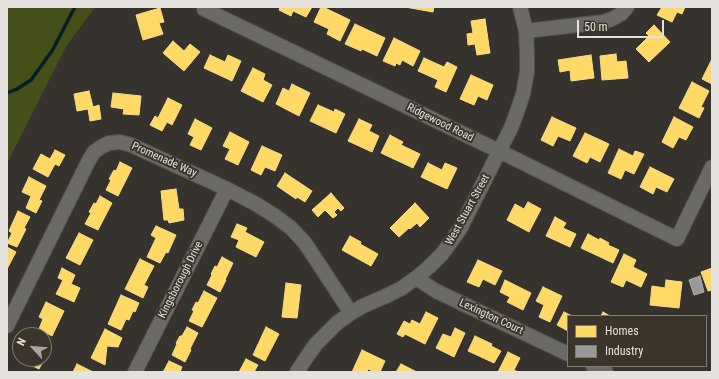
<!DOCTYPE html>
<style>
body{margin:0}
#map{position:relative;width:719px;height:379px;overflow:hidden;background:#36332e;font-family:"Roboto Condensed",sans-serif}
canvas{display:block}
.frame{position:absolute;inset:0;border:8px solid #e5e1dc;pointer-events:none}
.legend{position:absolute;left:567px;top:315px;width:140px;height:52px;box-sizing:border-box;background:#3a342b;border:1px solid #7e7972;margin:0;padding:5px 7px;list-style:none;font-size:12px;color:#e5e1dc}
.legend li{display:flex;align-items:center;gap:8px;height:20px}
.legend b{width:20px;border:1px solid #7e7972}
.north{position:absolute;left:12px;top:327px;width:40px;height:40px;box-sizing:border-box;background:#3a342b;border:1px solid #7e7972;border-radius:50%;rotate:296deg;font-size:11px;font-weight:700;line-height:16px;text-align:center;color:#e5e1dc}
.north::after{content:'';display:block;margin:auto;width:14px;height:18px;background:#a8a49f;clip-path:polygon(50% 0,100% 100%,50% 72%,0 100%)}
.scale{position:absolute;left:577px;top:20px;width:87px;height:18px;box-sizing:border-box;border:2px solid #e5e1dc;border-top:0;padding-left:5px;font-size:12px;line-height:14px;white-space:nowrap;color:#e5e1dc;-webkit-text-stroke:3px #3a342b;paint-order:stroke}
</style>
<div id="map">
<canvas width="719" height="379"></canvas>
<div class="frame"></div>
<ul class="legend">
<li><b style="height:11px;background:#ffd966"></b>Homes</li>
<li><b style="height:11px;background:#999"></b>Industry</li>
</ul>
<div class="north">N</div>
<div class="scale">50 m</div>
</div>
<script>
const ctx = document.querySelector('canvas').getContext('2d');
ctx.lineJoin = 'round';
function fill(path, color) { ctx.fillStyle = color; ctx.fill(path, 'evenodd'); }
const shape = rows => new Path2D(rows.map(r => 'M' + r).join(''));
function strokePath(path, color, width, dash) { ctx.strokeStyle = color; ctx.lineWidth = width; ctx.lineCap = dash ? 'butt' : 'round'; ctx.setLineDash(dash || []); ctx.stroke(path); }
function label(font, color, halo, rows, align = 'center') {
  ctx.font = font + ' "Roboto Condensed",sans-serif'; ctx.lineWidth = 4; ctx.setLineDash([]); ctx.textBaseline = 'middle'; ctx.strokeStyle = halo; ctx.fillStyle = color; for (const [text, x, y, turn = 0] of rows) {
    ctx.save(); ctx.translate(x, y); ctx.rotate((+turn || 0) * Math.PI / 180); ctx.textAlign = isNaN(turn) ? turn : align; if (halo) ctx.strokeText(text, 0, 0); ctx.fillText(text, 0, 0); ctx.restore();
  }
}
fill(shape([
 [7,7,95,7,67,45,7,163]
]), '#455019');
const homes = shape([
 [280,7,312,7,306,17,293,11,291,16,279,10,280,7],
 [321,7,323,7,350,20,340,41,327,34,329,29,314,22,321,7],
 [405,7,434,7,433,12,405,7],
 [662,7,685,7,682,14,677,12,672,22,657,15,662,7],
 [160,8,164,22,159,23,163,34,143,40,136,15,160,8],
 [485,19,490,53,477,55,475,44,468,45,467,34,473,33,471,21,485,19],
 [355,24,385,38,377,56,362,49,361,51,345,44,355,24],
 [654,25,670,42,649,62,636,49,649,36,646,33,654,25],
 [394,38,420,51,413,66,402,60,400,65,396,63,395,66,383,61,394,38],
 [173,41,184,51,190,44,200,52,184,71,163,53,173,41],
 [616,54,617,62,626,61,628,78,602,80,600,56,616,54],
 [210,55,225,62,228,55,241,61,232,81,204,68,210,55],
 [591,55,594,78,571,81,570,70,560,72,558,60,591,55],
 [424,58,444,67,447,62,457,67,446,92,435,87,438,80,418,71,424,58],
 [712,59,712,84,702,79,712,59],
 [253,68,265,74,263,80,272,85,263,102,241,91,253,68],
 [471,75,493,85,487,100,478,96,474,105,460,99,471,75],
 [692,82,709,91,701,107,704,108,699,118,679,108,692,82],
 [292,84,310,93,299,116,276,104,283,88,289,91,292,84],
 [89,91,93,107,99,105,101,119,90,121,88,109,77,111,74,94,89,91],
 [113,93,141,96,139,115,123,114,124,109,111,107,113,93],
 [168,98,182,105,172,125,167,122,162,131,150,125,155,116,158,118,168,98],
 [318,105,334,112,335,109,345,114,336,133,310,121,318,105],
 [552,117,576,128,570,141,558,136,553,146,541,140,552,117],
 [674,117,693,127,686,140,679,137,673,148,662,142,674,117],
 [195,119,212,128,201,150,190,145,194,137,188,134,195,119],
 [359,119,372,125,369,131,379,136,372,152,348,141,359,119],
 [230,132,249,142,238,165,225,159,230,149,223,146,230,132],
 [585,133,609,144,600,162,590,157,587,163,573,156,585,133],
 [390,135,403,142,401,145,420,154,413,168,381,153,390,135],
 [262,146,282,155,275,171,265,167,261,175,251,170,262,146],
 [619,149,633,156,635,151,644,154,634,174,625,170,621,179,608,173,619,149],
 [55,150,65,155,59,166,55,164,48,177,33,169,41,154,50,159,55,150],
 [120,162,132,168,118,196,106,190,111,180,109,179,114,170,116,171,120,162],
 [428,163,442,170,445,163,457,168,447,189,421,177,428,163],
 [650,167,674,179,667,192,656,187,653,194,640,187,650,167],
 [285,173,312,191,305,202,297,197,296,199,277,186,285,173],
 [29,177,46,186,39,200,42,201,36,213,26,208,31,196,22,192,29,177],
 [176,189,179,209,183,209,184,220,169,223,168,220,164,220,161,191,176,189],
 [331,193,344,208,341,211,338,208,334,212,337,215,333,218,325,210,318,217,312,210,331,193],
 [100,196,112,203,98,230,85,224,91,213,89,212,94,203,96,204,100,196],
 [528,202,541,209,529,232,507,220,515,204,524,209,528,202],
 [415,203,429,218,420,227,417,223,410,229,409,228,399,237,390,228,415,203],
 [18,211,30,217,24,228,26,229,17,247,7,243,12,233,9,231,18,211],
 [555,217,566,223,563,228,576,234,570,247,546,236,555,217],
 [237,224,247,228,245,232,264,242,256,257,236,247,239,240,231,237,237,224],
 [156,226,176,235,168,253,166,252,160,263,147,257,156,238,151,235,156,226],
 [79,233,93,240,80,265,66,258,79,233],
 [588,234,599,240,600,238,609,243,608,245,619,250,613,263,581,248,588,234],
 [350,236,361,242,360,244,378,254,371,266,342,250,350,236],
 [7,247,16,252,7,269,7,247],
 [624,254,636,260,633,267,647,274,641,287,626,280,623,287,611,282,624,254],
 [222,257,233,263,225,280,226,280,220,292,207,285,212,275,211,274,215,266,217,267,222,257],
 [140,259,154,266,144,285,148,287,143,298,125,289,140,259],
 [478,260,502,271,495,285,483,279,479,287,467,282,478,260],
 [62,268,75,275,71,284,80,288,74,302,56,294,63,280,58,278,62,268],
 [712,268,712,290,708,291,701,272,712,268],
 [505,280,531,293,523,310,507,302,510,297,500,292,505,280],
 [666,280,682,282,679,308,650,305,652,286,665,288,666,280],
 [286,283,301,285,297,318,282,317,286,283],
 [543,287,562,296,550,322,539,317,544,305,536,301,543,287],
 [204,291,217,298,202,327,189,321,194,311,192,310,196,302,198,303,204,291],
 [121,295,139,303,135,312,133,311,129,320,126,319,121,330,108,324,121,295],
 [46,302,64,311,52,336,39,329,43,319,39,317,46,302],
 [426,312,438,318,425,344,405,334,403,337,397,334,404,321,410,324,412,320,420,324,426,312],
 [564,312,572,316,568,316,568,331,557,325,564,312],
 [603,312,610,316,601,316,603,312],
 [187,327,198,333,190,349,191,350,185,362,172,355,177,344,176,343,180,336,182,336,187,327],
 [266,327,279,334,265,361,253,355,266,327],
 [455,328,465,333,454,357,436,348,443,334,451,337,455,328],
 [105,329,122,338,118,347,107,346,105,365,91,358,105,329],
 [475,336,492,344,491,346,501,351,494,363,468,351,475,336],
 [44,350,47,352,44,359,44,350],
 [362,350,385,361,380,372,375,372,368,369,367,372,352,372,362,350],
 [20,351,20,359,44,359,39,369,16,358,20,351],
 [508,352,520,358,514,370,518,372,498,372,508,352],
 [246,359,258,365,254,372,239,372,246,359],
 [169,361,182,367,180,372,163,372,169,361],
 [77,364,93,372,73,372,77,364],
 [401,364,417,372,396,372,401,364]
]);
fill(homes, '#ffd966');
strokePath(homes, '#f7db89', 1);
const industry = shape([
 [700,276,704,292,694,295,689,280,700,276]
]);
fill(industry, '#999');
strokePath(industry, '#b0afad', 1);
strokePath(shape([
 [7,93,17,89,31,80,52,51,75,7]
]), '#051f29', 3.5);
const minor = shape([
 [204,7,204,9,499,151,677,239,712,167],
 [526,31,603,22,612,19,621,14,627,7],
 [416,278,436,291,568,354],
 [7,326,89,160,94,152,101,147,109,143,120,142,131,145,227,189,256,204,275,216,291,228,305,243,351,313],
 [593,366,606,372],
 [135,372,227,189],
 [297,372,306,358,316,344,337,323,351,313,363,306,386,296,402,288,416,278,429,267,442,254,460,229,511,128,517,112,523,94,527,72,527,53,526,31,520,7]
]);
strokePath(minor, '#524f4b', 16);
strokePath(minor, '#6c6a67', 14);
label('11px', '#e5e1dc', '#3a342b', [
 ["Ridgewood Road",440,123,26],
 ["Promenade Way",164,160,24],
 ["West Stuart Street",468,210,-61],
 ["Kingsborough Drive",181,280,-63],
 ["Lexington Court",491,317,25]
]);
</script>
